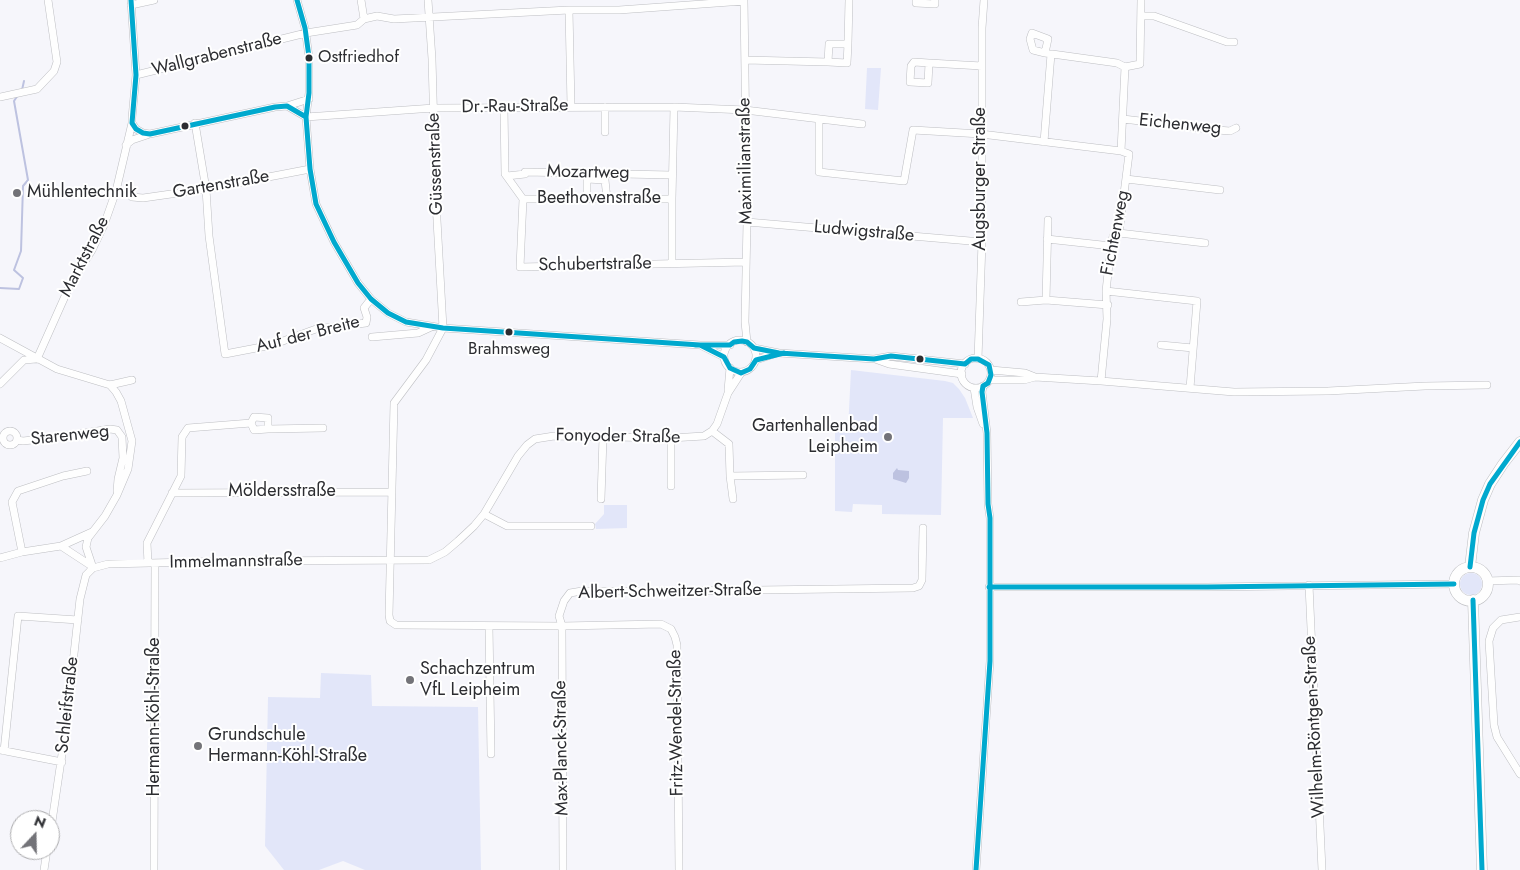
<!DOCTYPE html>
<meta charset="utf-8">
<style>
body{margin:0}
#map{position:relative;width:1520px;height:870px;overflow:hidden;background:#f6f6fb;font-family:Jost,sans-serif}
canvas{display:block}
.north{position:absolute;left:10px;top:810px;width:50px;height:50px;box-sizing:border-box;background:#fff;border:1px solid #ababad;border-radius:50%;rotate:21deg;font-size:14px;font-weight:700;line-height:20px;text-align:center;color:#2c2d31}
.north::after{content:'';display:block;margin:auto;width:18px;height:22px;background:#737378;clip-path:polygon(50% 0,100% 100%,50% 72%,0 100%)}
</style>
<div id="map">
<canvas width="1520" height="870"></canvas>
<div class="north">N</div>
</div>
<script>
const ctx = document.querySelector('canvas').getContext('2d');
ctx.lineJoin = 'round';
function fill(path, color) { ctx.fillStyle = color; ctx.fill(path, 'evenodd'); }
const shape = rows => new Path2D(rows.map(r => 'M' + r).join(''));
function strokePath(path, color, width, dash) { ctx.strokeStyle = color; ctx.lineWidth = width; ctx.lineCap = dash ? 'butt' : 'round'; ctx.setLineDash(dash || []); ctx.stroke(path); }
function label(font, color, halo, rows, align = 'center') {
  ctx.font = font + ' Jost,sans-serif'; ctx.lineWidth = 4; ctx.setLineDash([]); ctx.textBaseline = 'middle'; ctx.strokeStyle = halo; ctx.fillStyle = color; for (const [text, x, y, turn = 0] of rows) {
    ctx.save(); ctx.translate(x, y); ctx.rotate((+turn || 0) * Math.PI / 180); ctx.textAlign = isNaN(turn) ? turn : align; if (halo) ctx.strokeText(text, 0, 0); ctx.fillText(text, 0, 0); ctx.restore();
  }
}
fill(shape([
 [867,68,881,68,878,110,865,109],
 [851,370,945,381,953,383,959,389,965,398,973,418,943,418,941,515,882,514,882,505,853,504,852,512,835,511,835,431,848,430],
 [604,505,627,505,627,528,596,529,595,524,604,514],
 '1460 584a11 11 0 1 1 22 0a11 11 0 1 1-22 0Z',
 [321,673,371,675,372,706,478,707,481,870,365,870,343,861,319,870,284,870,265,846,268,697,320,698]
]), '#e2e6f9');
fill(shape([
 [897,468,898,470,909,471,909,478,906,483,893,479,893,473]
]), '#bdc2e0');
strokePath(shape([
 [22,90,24,81],
 [0,288,19,289,23,278,14,270,21,251,23,186,28,180,14,101,18,95]
]), '#bdc2e0', 2);
const minor = shape([
 [131,0,136,75,132,118,132,123,136,129,143,133,150,134,275,107,287,106,306,117],
 [297,0,305,28,309,57,309,93,306,117,310,169,316,204,334,242,358,283,371,299,388,313,406,322,443,328,700,345,730,345],
 [361,0,364,19],
 [428,0,432,59,436,202,443,328],
 [744,0,747,222,745,322,747,342],
 [916,0,916,3,935,4,935,0],
 [131,5,154,0],
 [569,10,571,106],
 [1141,16,1154,16,1227,42,1234,42],
 [1045,53,1033,50,1030,39,1032,33,1048,39,1045,53,1117,63,1125,67],
 [745,60,828,62,829,44,848,44,849,0],
 [828,62,847,63,848,44],
 [929,63,928,83,910,82,911,66,914,62,929,63,982,66],
 [1125,67,1140,64,1141,0],
 [136,75,306,33,357,25,364,19,377,16,394,19,569,10,619,10,744,1],
 [0,97,37,89,54,71,57,62,48,0],
 [287,106,309,99],
 [504,107,505,174,523,199,520,267,746,262],
 [306,117,434,108,674,107,745,110,862,124],
 [819,119,819,172,904,181,913,130,981,134,1121,151,1129,154,1119,233,1113,236,1111,246,1106,291,1107,319,1101,381],
 [1123,119,1217,130,1230,131,1236,128],
 [195,123,206,189,209,236,225,354,272,345,316,329,366,323,367,317,364,308,371,299],
 [605,132,605,107],
 [1044,142,1051,54],
 [126,145,132,140,147,135],
 [1121,151,1125,67],
 [507,176,525,174,525,172,672,175],
 [1126,179,1220,190],
 [132,197,143,198,206,189,310,169],
 [587,198,587,179,605,180,607,199],
 [523,199,672,199,674,107],
 [747,222,982,242],
 [1119,233,1205,243],
 [1047,239,1111,246],
 [672,264,672,199],
 [1106,291,1197,301,1190,388],
 [1046,300,1048,220],
 [1021,302,1046,300,1108,305],
 [443,328,426,360,394,403,389,615,390,621,396,625,562,626,559,616,564,601,570,593,582,591,679,591,913,588,919,586,922,580,923,528],
 [372,337,418,333,431,327],
 [0,338,57,369,110,385,132,380],
 '724 356a16 16 0 1 1 32 0a16 16 0 1 1-32 0Z',
 [1161,345,1193,348],
 [702,346,724,357],
 [754,348,779,353,874,359,891,356,965,364],
 '961 373a15 15 0 1 1 30 0a15 15 0 1 1-30 0Z',
 [37,359,70,285,92,250,104,225,116,191,132,123],
 [875,359,889,364,962,374],
 [978,359,982,242,982,28,984,0],
 [756,360,777,353],
 [991,370,1025,373,1035,377],
 [990,380,1024,380,1035,377,1101,381,1234,392,1328,391,1425,386,1487,385],
 [0,384,24,360,36,359],
 [974,388,977,407,983,424],
 [728,390,730,368],
 [251,423,254,430,268,429],
 [712,431,729,444,730,476,733,499],
 '3 438a7 7 0 1 1 14 0a7 7 0 1 1-14 0Z',
 [17,440,23,441,59,437,110,429,117,430,122,437,123,458,118,479,117,491],
 [730,476,803,475],
 [671,486,671,438],
 [172,493,392,492],
 [601,499,603,437],
 [484,514,507,526,591,526],
 [61,546,93,567],
 [22,552,12,502,18,491,63,476,87,471],
 [0,558,22,552,61,546,92,532],
 [148,563,147,543,181,476,182,437,188,428,251,423,254,417,268,418,268,429,323,428],
 [93,568,86,547,88,538,105,516,117,495,128,469,132,441,121,401,116,392,110,385],
 [1487,581,1518,580,1520,581],
 [1309,585,1322,870],
 [989,587,1207,587,1454,584],
 [1520,617,1501,620,1493,628,1489,641,1494,725,1497,737,1520,774],
 [489,626,491,754],
 [0,750,62,762],
 [4,751,18,616,78,620],
 [50,835,66,727,80,599,86,575,93,568,108,564,232,561,429,560,445,552,458,541,474,526,484,514,518,456,527,445,535,439,554,436,671,438,704,436,712,431,717,424,728,393,741,373],
 [44,870,47,850],
 [154,870,155,564],
 [563,870,562,626,661,624,671,629,675,637,677,645,679,870],
 [976,870,990,661,990,518,988,504,987,433,982,392,983,386]
]);
const secondary = shape([
 [1470,567,1474,533,1483,500,1490,484,1503,464,1520,442],
 '1454 584a17 17 0 1 1 34 0a17 17 0 1 1-34 0Z',
 [1473,600,1482,870]
]);
strokePath(minor, '#bdbec2', 8);
strokePath(secondary, '#bdbec2', 11);
strokePath(minor, '#fefefe', 7);
strokePath(secondary, '#fefefe', 10);
strokePath(shape([
 [131,0,136,75,132,123,136,129,143,133,150,134,275,107,287,106,306,117],
 [297,0,305,28,309,57,309,93,306,117,310,169,316,204,334,242,358,283,371,299,388,313,406,322,443,328,700,345,730,345,734,342,742,341,747,342,754,348,779,353,874,359,891,356,965,364,971,359,978,359,989,365,991,375,988,383,983,386,982,392,987,433,988,504,990,518,990,661,976,870],
 [695,345,700,345,724,357,730,368,741,373,750,369,756,360,784,353],
 [1470,567,1474,533,1483,500,1490,484,1520,442],
 [989,587,1207,587,1454,584],
 [1473,600,1482,870]
]), '#00a9ce', 5);
for (const [x, y, r, color] of [
 [309,58,4.5,"#2c2d31"],
 [185,126,4.5,"#2c2d31"],
 [17,193,5,"#737378"],
 [509,332,4.5,"#2c2d31"],
 [920,359,4.5,"#2c2d31"],
 [888,437,5,"#737378"],
 [410,680,5,"#737378"],
 [198,746,5,"#737378"]
]) { const dot = new Path2D(); dot.arc(x, y, r, 0, 2 * Math.PI); ctx.fillStyle = color; ctx.fill(dot); strokePath(dot, '#fff', 2); }
label('17px', '#2c2d31', '#fff', [
 ["Ostfriedhof",318,58],
 ["Brahmsweg",509,350,"center"]
], 'left');
label('18px', '#2c2d31', '#fff', [
 ["Wallgrabenstraße",217,55,-14],
 ["Dr.-Rau-Straße",515,107,-1],
 ["Eichenweg",1180,125,6],
 ["Maximilianstraße",746,161,-91],
 ["Güssenstraße",436,164,-92],
 ["Mozartweg",588,173,1],
 ["Augsburger Straße",981,179,-90],
 ["Gartenstraße",221,185,-10],
 ["Beethovenstraße",599,199],
 ["Ludwigstraße",864,232,5],
 ["Fichtenweg",1116,233,-79],
 ["Marktstraße",85,257,-63],
 ["Schubertstraße",595,265,-1],
 ["Auf der Breite",308,335,-14],
 ["Starenweg",70,436,-6],
 ["Fonyoder Straße",618,437,1],
 ["Möldersstraße",282,492],
 ["Immelmannstraße",236,562,-1],
 ["Albert-Schweitzer-Straße",670,592,-1],
 ["Schleifstraße",68,705,-84],
 ["Hermann-Köhl-Straße",155,717,-90],
 ["Fritz-Wendel-Straße",677,723,-91],
 ["Wilhelm-Röntgen-Straße",1315,727,-93],
 ["Max-Planck-Straße",562,748,-91]
]);
label('18px', '#2c2d31', '#fff', [
 ["Mühlentechnik",27,193],
 ["Gartenhallenbad",878,427,"right"],
 ["Leipheim",878,448,"right"],
 ["Schachzentrum",420,670],
 ["VfL Leipheim",420,691],
 ["Grundschule",208,736],
 ["Hermann-Köhl-Straße",208,757]
], 'left');
</script>
